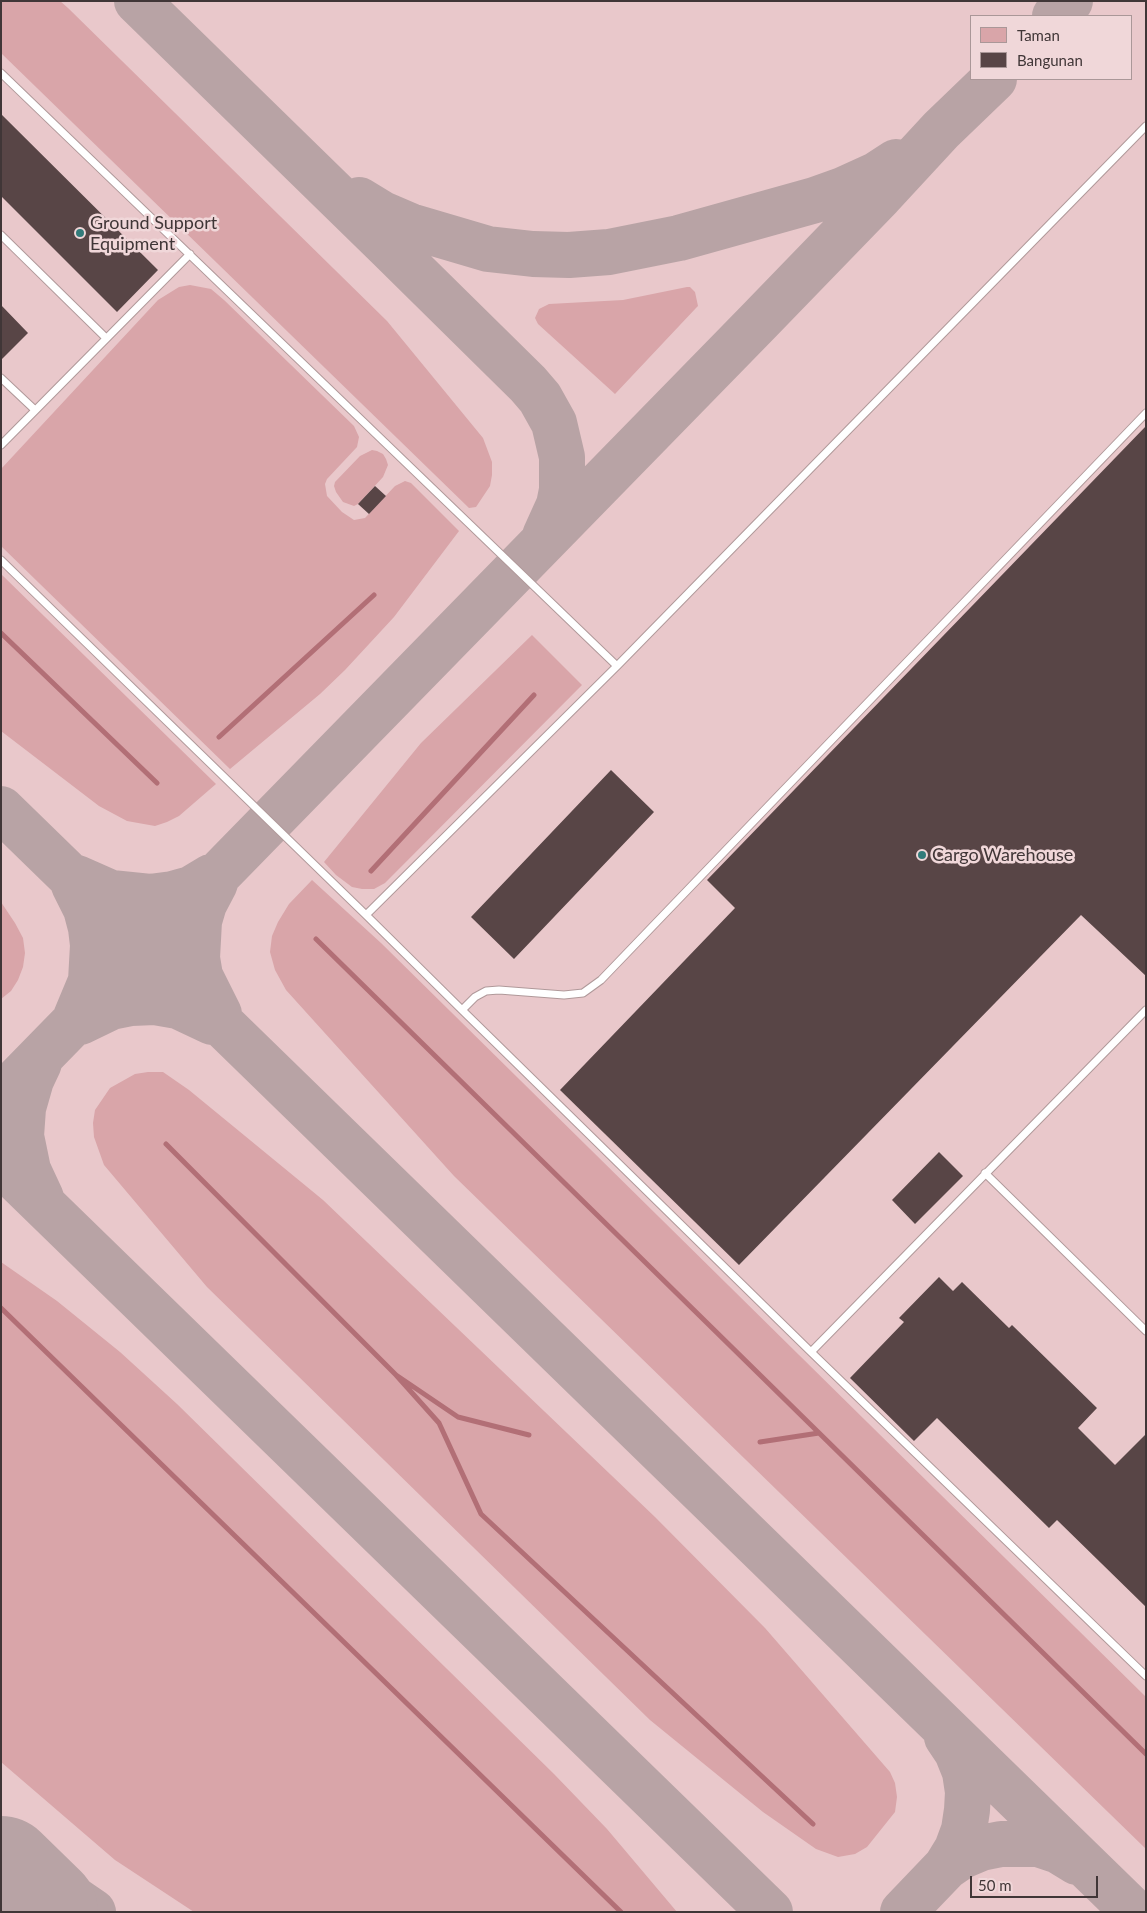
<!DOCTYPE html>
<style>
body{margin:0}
#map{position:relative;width:1147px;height:1913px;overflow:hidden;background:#f0d7d9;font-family:Lato,sans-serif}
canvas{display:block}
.frame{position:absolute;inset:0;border:2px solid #403637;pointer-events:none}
.legend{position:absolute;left:970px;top:15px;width:162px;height:65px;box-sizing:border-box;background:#f0d7d9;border:1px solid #aa9798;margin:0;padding:6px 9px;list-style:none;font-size:15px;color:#403637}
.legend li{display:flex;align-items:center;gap:10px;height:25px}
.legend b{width:25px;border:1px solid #aa9798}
.scale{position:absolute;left:970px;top:1876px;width:128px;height:22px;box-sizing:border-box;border:2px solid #403637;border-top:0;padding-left:6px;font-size:15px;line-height:18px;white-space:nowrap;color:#403637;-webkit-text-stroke:4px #f0d7d9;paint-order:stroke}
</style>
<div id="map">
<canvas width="1147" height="1913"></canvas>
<div class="frame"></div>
<ul class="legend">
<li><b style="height:14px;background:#d9a5a9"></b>Taman</li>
<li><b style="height:14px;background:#584546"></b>Bangunan</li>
</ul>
<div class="scale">50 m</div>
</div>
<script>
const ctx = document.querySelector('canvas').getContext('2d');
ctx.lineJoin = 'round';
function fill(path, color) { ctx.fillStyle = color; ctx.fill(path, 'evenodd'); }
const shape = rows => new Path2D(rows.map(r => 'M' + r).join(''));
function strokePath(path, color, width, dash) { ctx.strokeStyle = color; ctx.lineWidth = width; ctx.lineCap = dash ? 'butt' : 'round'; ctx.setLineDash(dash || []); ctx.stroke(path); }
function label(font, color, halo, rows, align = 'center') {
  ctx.font = font + ' Lato,sans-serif'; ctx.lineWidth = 5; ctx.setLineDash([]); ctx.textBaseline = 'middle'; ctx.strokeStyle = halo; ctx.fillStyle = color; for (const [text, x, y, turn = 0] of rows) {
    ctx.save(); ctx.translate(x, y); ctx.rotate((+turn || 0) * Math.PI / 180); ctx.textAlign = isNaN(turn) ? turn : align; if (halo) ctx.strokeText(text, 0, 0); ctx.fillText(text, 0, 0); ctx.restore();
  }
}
fill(shape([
 [1,1,1146,1,1146,1912,1,1912],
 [971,16,1131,16,1131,79,971,79]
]), '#e9c8cb');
fill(shape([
 [1,1,60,1,68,8,387,321,483,438,492,462,492,475,490,486,476,507,469,508,1,53],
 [190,285,211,289,224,300,354,426,359,437,357,447,327,479,325,484,327,496,342,512,354,520,365,518,395,486,405,481,411,483,459,531,394,617,345,670,320,694,230,769,1,546,1,469,158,300,179,287],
 [687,287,690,287,695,292,698,306,696,308,615,394,538,324,535,318,539,309,549,304,623,300],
 [372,450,377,451,383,454,386,459,388,465,383,477,358,504,354,506,343,502,336,492,334,486,335,482,360,456],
 [1,574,216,784,179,816,167,822,155,826,127,821,99,806,1,731],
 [532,635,582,685,385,883,374,889,362,889,352,887,336,875,324,862,421,743],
 [312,880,381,943,1146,1697,1146,1849,454,1176,286,990,275,970,270,952,272,936,278,922,289,904],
 [1,902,15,923,23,938,25,953,23,967,18,980,11,991,1,999],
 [148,1072,163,1072,189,1090,323,1200,655,1517,765,1628,890,1772,895,1783,897,1797,895,1812,867,1847,855,1854,838,1857,816,1849,763,1812,650,1720,207,1287,104,1165,94,1137,93,1123,95,1110,110,1088,135,1074],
 [1,1262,57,1301,120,1352,177,1404,554,1774,607,1829,677,1912,194,1912,115,1860,1,1762]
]), '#d9a5a9');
strokePath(shape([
 [1,633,157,783],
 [219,737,374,595],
 [371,871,534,695],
 [316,939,1146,1754],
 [166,1144,396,1375,458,1417,529,1435],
 [1,1308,621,1912],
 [396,1375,439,1423,481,1514,813,1824],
 [760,1442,819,1433]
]), '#b26f76', 5);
strokePath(shape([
 [137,1,389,247,528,384,540,398,554,423,562,457,562,490,559,505,545,536],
 [1055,16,1070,1],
 [359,200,382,214,410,226,488,249,533,254,569,255,609,252,679,238,815,200,843,190,876,175,896,162],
 [1,809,1134,1912],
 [77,878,111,893,150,897,173,894,191,889,211,877],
 [215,883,204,904,199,921,197,958,200,976,219,1014],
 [74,885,86,909,91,928,93,945,91,981,76,1017],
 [80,1022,111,1007,131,1003,155,1002,178,1006,212,1022],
 [39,1063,31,1080,23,1108,21,1136,28,1170,41,1198],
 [1,1097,758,322,880,196,941,130,994,79],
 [1,1164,770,1912],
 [1,1849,93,1912],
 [946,1867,957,1849,964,1830,967,1810,968,1792,965,1772,957,1752,947,1737],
 [903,1912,946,1867,962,1856,981,1848,1001,1844,1038,1844,1059,1851,1077,1862]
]), '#b8a3a5', 46);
strokePath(shape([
 [1,1873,41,1912]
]), '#b8a3a5', 114);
fill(shape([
 [1,114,158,270,117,312,1,196],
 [1,305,28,333,1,360],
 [1146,426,1146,976,1081,915,739,1265,560,1090,735,908,707,880],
 [375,486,386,496,369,514,358,504],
 [611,770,654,812,514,959,471,917],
 [939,1152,963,1176,915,1224,892,1200],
 [939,1277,953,1291,962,1282,1009,1328,1012,1325,1097,1408,1078,1428,1115,1465,1146,1434,1146,1607,1057,1520,1049,1528,937,1418,914,1441,850,1378,904,1322,899,1318]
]), '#584546');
const service = shape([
 [1,73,617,666,1146,126],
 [1,235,106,338],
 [1,378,35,410],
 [1,445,190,254],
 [1,560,366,915,462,1010,811,1352,1146,1676],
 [366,915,617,666],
 [462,1010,475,997,486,991,499,990,564,995,583,993,601,980,1146,413],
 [985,1173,1146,1331],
 [811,1352,1146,1010]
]);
strokePath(service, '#b0999a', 9);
strokePath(service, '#fff', 7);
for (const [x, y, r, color] of [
 [80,233,5,"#327b7a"],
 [922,855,5,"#327b7a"]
]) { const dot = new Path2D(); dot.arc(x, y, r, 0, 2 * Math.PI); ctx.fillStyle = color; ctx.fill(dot); strokePath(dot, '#f0d7d9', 2); }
label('18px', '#403637', '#f0d7d9', [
 ["Ground Support",90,223],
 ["Equipment",90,244],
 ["Cargo Warehouse",932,855]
], 'left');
</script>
